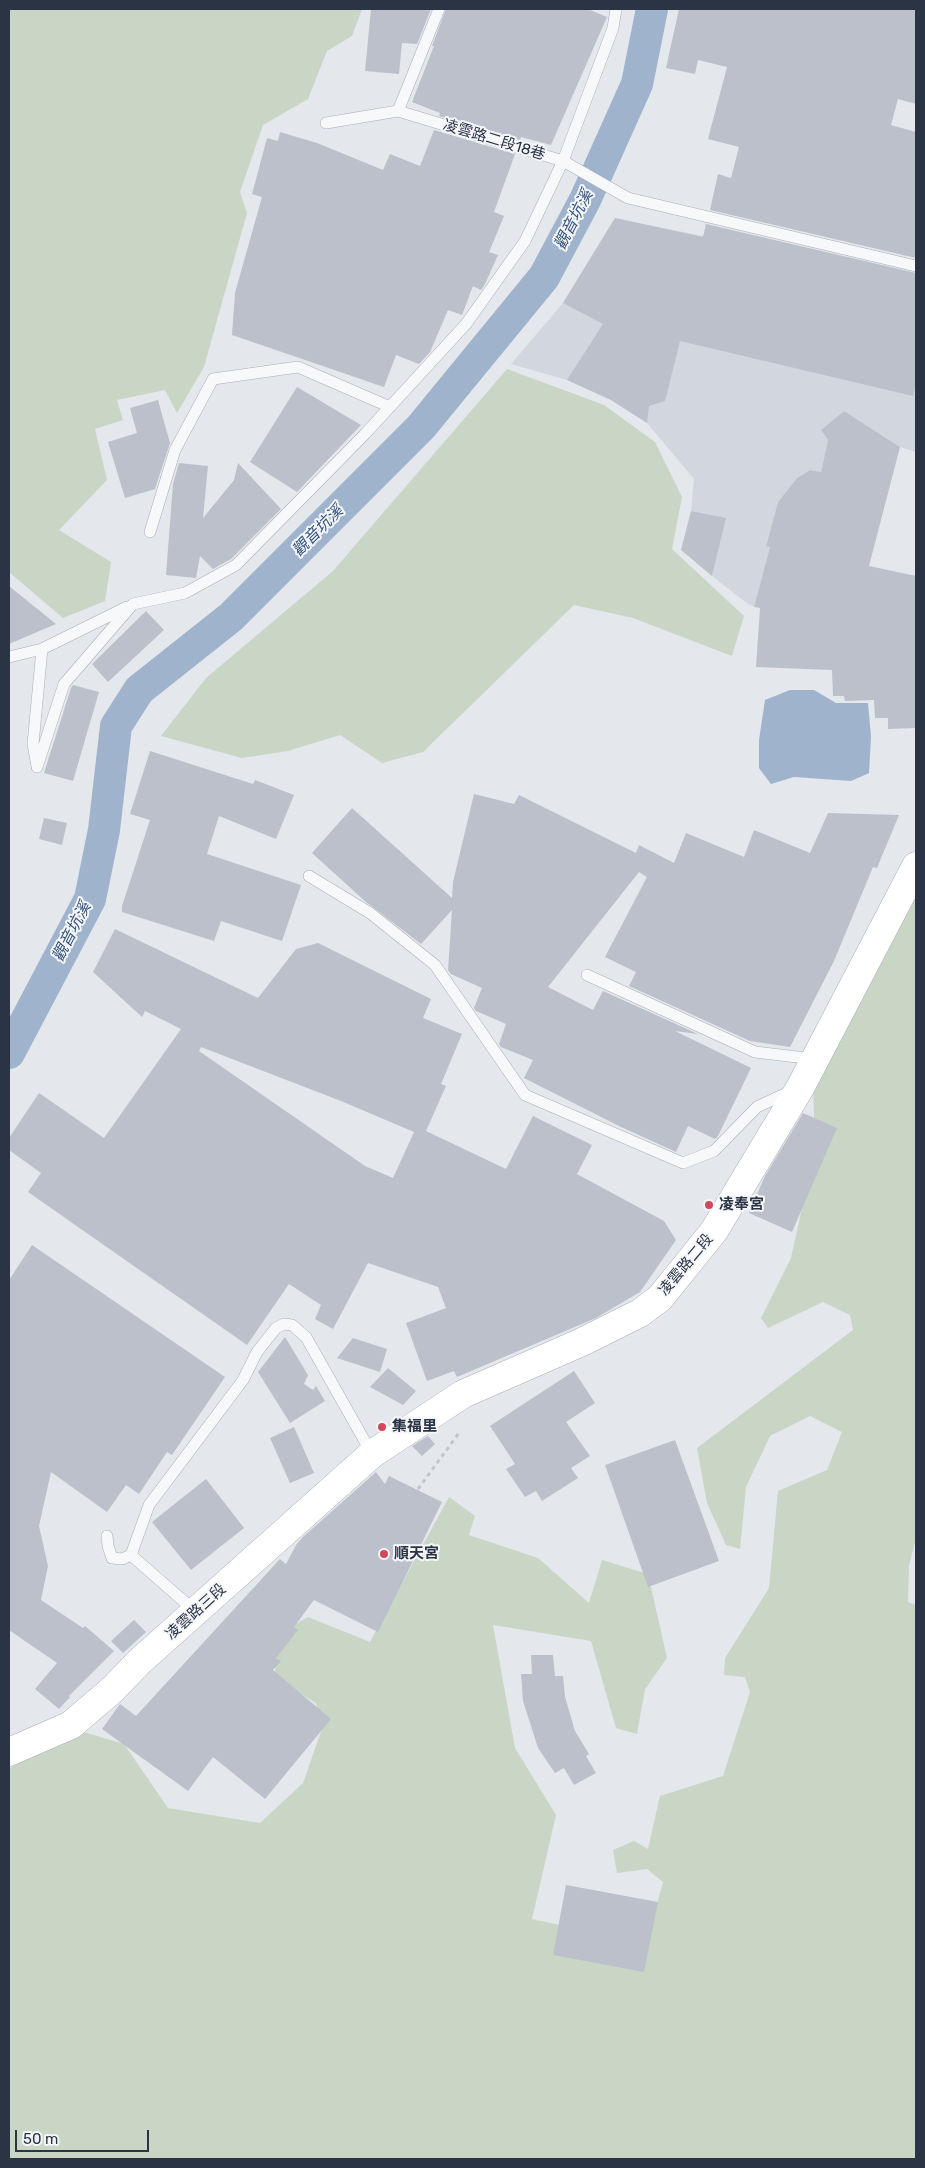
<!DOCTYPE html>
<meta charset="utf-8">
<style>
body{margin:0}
#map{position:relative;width:925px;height:2168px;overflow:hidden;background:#e4e7ec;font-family:Rubik,sans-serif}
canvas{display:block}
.frame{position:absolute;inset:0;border:10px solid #2b3445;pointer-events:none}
.scale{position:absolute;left:15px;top:2130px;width:134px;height:22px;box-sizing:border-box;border:2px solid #2b3445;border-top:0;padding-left:6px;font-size:15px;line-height:18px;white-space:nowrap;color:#2b3445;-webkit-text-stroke:4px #f4f6f9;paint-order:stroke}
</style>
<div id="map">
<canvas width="925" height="2168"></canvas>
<div class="frame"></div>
<div class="scale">50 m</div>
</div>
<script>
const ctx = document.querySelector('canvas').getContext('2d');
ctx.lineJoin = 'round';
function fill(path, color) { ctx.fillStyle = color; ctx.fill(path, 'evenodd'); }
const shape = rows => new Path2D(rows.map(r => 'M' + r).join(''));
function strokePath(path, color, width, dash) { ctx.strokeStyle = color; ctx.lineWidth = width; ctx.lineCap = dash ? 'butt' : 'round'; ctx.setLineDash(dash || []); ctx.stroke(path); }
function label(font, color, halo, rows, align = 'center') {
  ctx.font = font + ' Rubik,"Noto Sans TC",sans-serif'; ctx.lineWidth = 4; ctx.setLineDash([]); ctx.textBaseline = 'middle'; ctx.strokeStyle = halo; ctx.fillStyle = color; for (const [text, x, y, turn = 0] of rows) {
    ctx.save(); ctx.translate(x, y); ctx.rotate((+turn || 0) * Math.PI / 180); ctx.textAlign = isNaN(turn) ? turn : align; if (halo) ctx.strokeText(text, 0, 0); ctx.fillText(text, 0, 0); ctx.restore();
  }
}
fill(shape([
 [615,218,916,280,916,452,900,447,844,411,821,430,828,440,821,472,810,470,797,478,778,502,766,545,770,547,754,607,748,604,712,576,725,518,691,511,694,479,647,423,611,400,567,380,511,364,563,303]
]), '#d2d6de');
fill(shape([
 [9,9,362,9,352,36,327,51,308,99,263,125,240,192,247,213,204,367,177,413,165,390,117,400,123,420,95,429,107,480,59,530,111,562,105,601,63,618,9,572],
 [507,369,604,405,655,442,682,497,672,549,744,616,732,656,633,618,574,605,423,752,382,763,340,735,288,751,242,758,161,736,206,678,333,571],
 [916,888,916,1538,909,1565,908,1602,916,1605,916,2159,9,2159,9,1769,46,1743,80,1731,124,1744,168,1808,260,1823,303,1783,323,1726,316,1703,274,1678,280,1633,308,1617,370,1642,449,1497,475,1516,469,1535,538,1558,589,1603,602,1560,648,1574,667,1658,645,1689,637,1734,616,1728,591,1641,493,1625,515,1748,556,1815,532,1919,646,1944,663,1882,647,1869,617,1873,613,1850,634,1841,648,1849,660,1796,723,1776,750,1692,745,1677,724,1675,725,1658,769,1588,778,1491,827,1470,842,1432,810,1416,770,1436,746,1487,740,1549,726,1545,707,1503,697,1448,853,1330,850,1315,823,1302,768,1328,761,1318,791,1258,815,1149,813,1085]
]), '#c9d6c5');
fill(shape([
 [790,690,814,690,836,703,868,703,871,737,869,773,851,781,794,777,771,784,759,768,759,740,765,700]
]), '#9fb4cc');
strokePath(shape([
 [9,1053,90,899,104,830,116,726,139,690,231,617,421,427,544,277,585,200,637,84,652,9]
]), '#9fb4cc', 32);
fill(shape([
 [371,9,431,9,417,44,402,43,399,74,365,71],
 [446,9,588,9,607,17,551,145,521,137,520,140,439,116,440,113,412,102,434,46,432,46],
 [679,9,916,9,916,104,898,99,891,125,916,132,916,258,710,210,718,174,731,178,739,147,708,139,727,67,698,60,695,74,666,68],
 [434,130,515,154,494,212,504,216,489,252,498,255,485,284,481,290,473,286,462,315,448,310,430,352,419,364,396,355,384,387,232,335,235,293,262,197,252,194,267,138,278,141,280,132,317,143,383,170,390,154,420,166],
 [615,218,703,237,706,224,916,273,916,382,913,396,680,341,665,401,649,406,647,423,611,400,567,380,603,324,563,303],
 [297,387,361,425,297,492,250,462],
 [158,400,170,443,155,489,125,498,108,442,137,433,130,408],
 [844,411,900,447,869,566,916,576,916,728,888,729,888,718,875,718,874,700,845,701,844,696,833,696,832,670,756,667,760,608,754,607,770,547,766,546,778,502,797,478,810,470,821,472,828,440,821,430],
 [179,463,208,466,203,518,234,480,238,463,281,509,231,559,213,569,200,556,196,578,166,575,173,484],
 [691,511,726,518,712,576,681,550],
 [9,586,56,624,9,644],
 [146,611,164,630,108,682,92,664],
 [73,685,99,692,73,781,44,773,71,688],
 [150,751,253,784,255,780,294,795,276,839,219,816,207,854,301,885,282,941,221,921,214,941,122,912,122,906,150,820,130,814],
 [474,794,514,804,519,795,636,853,639,845,674,863,686,833,744,857,754,830,810,853,828,813,899,815,877,868,873,867,834,961,790,1047,750,1041,629,986,636,972,605,957,647,877,639,872,548,987,593,1010,603,991,698,1034,675,1031,751,1068,718,1136,715,1139,688,1126,676,1152,619,1126,524,1078,533,1060,501,1047,499,1044,506,1024,476,1011,474,1008,482,988,451,974,448,970,452,910,421,944,366,902,312,853,352,808,452,898,453,882],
 [44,818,67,823,62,845,39,839],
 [115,929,258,998,296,949,318,943,431,999,423,1018,462,1034,441,1084,446,1086,426,1131,506,1169,533,1116,592,1145,577,1174,664,1221,676,1240,640,1292,596,1318,457,1377,454,1371,427,1381,406,1323,446,1308,438,1287,368,1263,333,1329,315,1319,321,1305,289,1284,247,1345,28,1192,41,1173,9,1150,9,1138,39,1093,104,1138,181,1029,145,1011,142,1017,93,972],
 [201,1047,341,1101,414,1132,393,1178,365,1166,199,1051],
 [803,1113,837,1128,792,1232,749,1213,765,1176],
 [32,1245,225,1377,172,1455,167,1452,139,1494,126,1485,107,1512,51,1472,39,1526,48,1566,41,1600,83,1628,85,1626,114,1651,69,1696,70,1697,59,1709,35,1689,57,1663,9,1630,9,1280],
 [285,1337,308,1375,304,1384,313,1390,316,1386,325,1401,290,1423,258,1372],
 [353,1338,387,1349,380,1372,337,1358],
 [388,1368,416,1391,403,1405,370,1387],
 [574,1371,595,1403,566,1422,590,1456,571,1468,578,1478,542,1501,536,1491,525,1497,506,1469,515,1464,490,1426],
 [294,1427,314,1473,290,1483,270,1438],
 [428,1436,435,1444,422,1456,412,1446],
 [675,1440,719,1561,648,1587,605,1465],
 [376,1472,385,1484,389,1476,442,1502,378,1632,314,1600,294,1627,298,1630,276,1658,281,1661,273,1670,331,1719,265,1799,213,1757,188,1791,102,1729,120,1704,136,1716,280,1559,286,1564,296,1545,303,1537],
 [206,1479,244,1528,191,1570,152,1522],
 [134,1620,146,1632,123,1653,111,1641],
 [531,1655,553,1655,555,1676,563,1676,565,1697,575,1731,589,1754,586,1756,596,1773,574,1785,564,1768,555,1773,538,1748,523,1701,521,1674,532,1674],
 [566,1885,658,1902,644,1972,553,1955]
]), '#bbc0ca');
const lane = shape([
 [398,111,439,9],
 [326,123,398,111,563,161,628,198,916,266],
 [150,532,175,450,213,379,298,367,390,407],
 [42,649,127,607],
 [9,657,42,649,33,744,37,766],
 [37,767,64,684,133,604,185,593,236,565,365,434,466,324,525,241,563,161,613,28,616,9],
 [309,876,370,913,435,965,525,1095,683,1163,714,1151,757,1107,791,1091],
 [587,975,755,1052,814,1059],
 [107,1536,108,1546,112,1558,122,1559,131,1555,196,1612],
 [131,1555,149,1505,243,1380,257,1352,276,1328,284,1324,292,1325,306,1337,372,1454]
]);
const secondary = shape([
 [9,1752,71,1725,113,1689,140,1661,372,1454,463,1394,582,1342,640,1313,660,1298,714,1231,800,1088,916,866]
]);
strokePath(lane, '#a9aeb7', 12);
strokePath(secondary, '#a9aeb7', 29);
strokePath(shape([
 [418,1489,459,1433]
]), '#c2c5cb', 3, [4, 4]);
strokePath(lane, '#f7f8fa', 11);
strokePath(secondary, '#fff', 28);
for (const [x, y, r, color] of [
 [709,1205,5,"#d1495b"],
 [382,1427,5,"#d1495b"],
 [384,1554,5,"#d1495b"]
]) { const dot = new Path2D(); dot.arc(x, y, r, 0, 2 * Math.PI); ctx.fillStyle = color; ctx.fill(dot); strokePath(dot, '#f4f6f9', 2); }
label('15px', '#2b3445', '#f4f6f9', [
 ["凌雲路二段18巷",494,140,17],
 ["凌雲路二段",686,1265,-50],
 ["凌雲路三段",196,1612,-42]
]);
label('bold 15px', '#2b3445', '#f4f6f9', [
 ["凌奉宮",719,1205],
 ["集福里",392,1427],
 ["順天宮",394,1554]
], 'left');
label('italic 16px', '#34527a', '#f4f6f9', [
 ["觀音坑溪",574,220,-63],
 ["觀音坑溪",318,531,-45],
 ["觀音坑溪",72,932,-63]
]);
</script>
